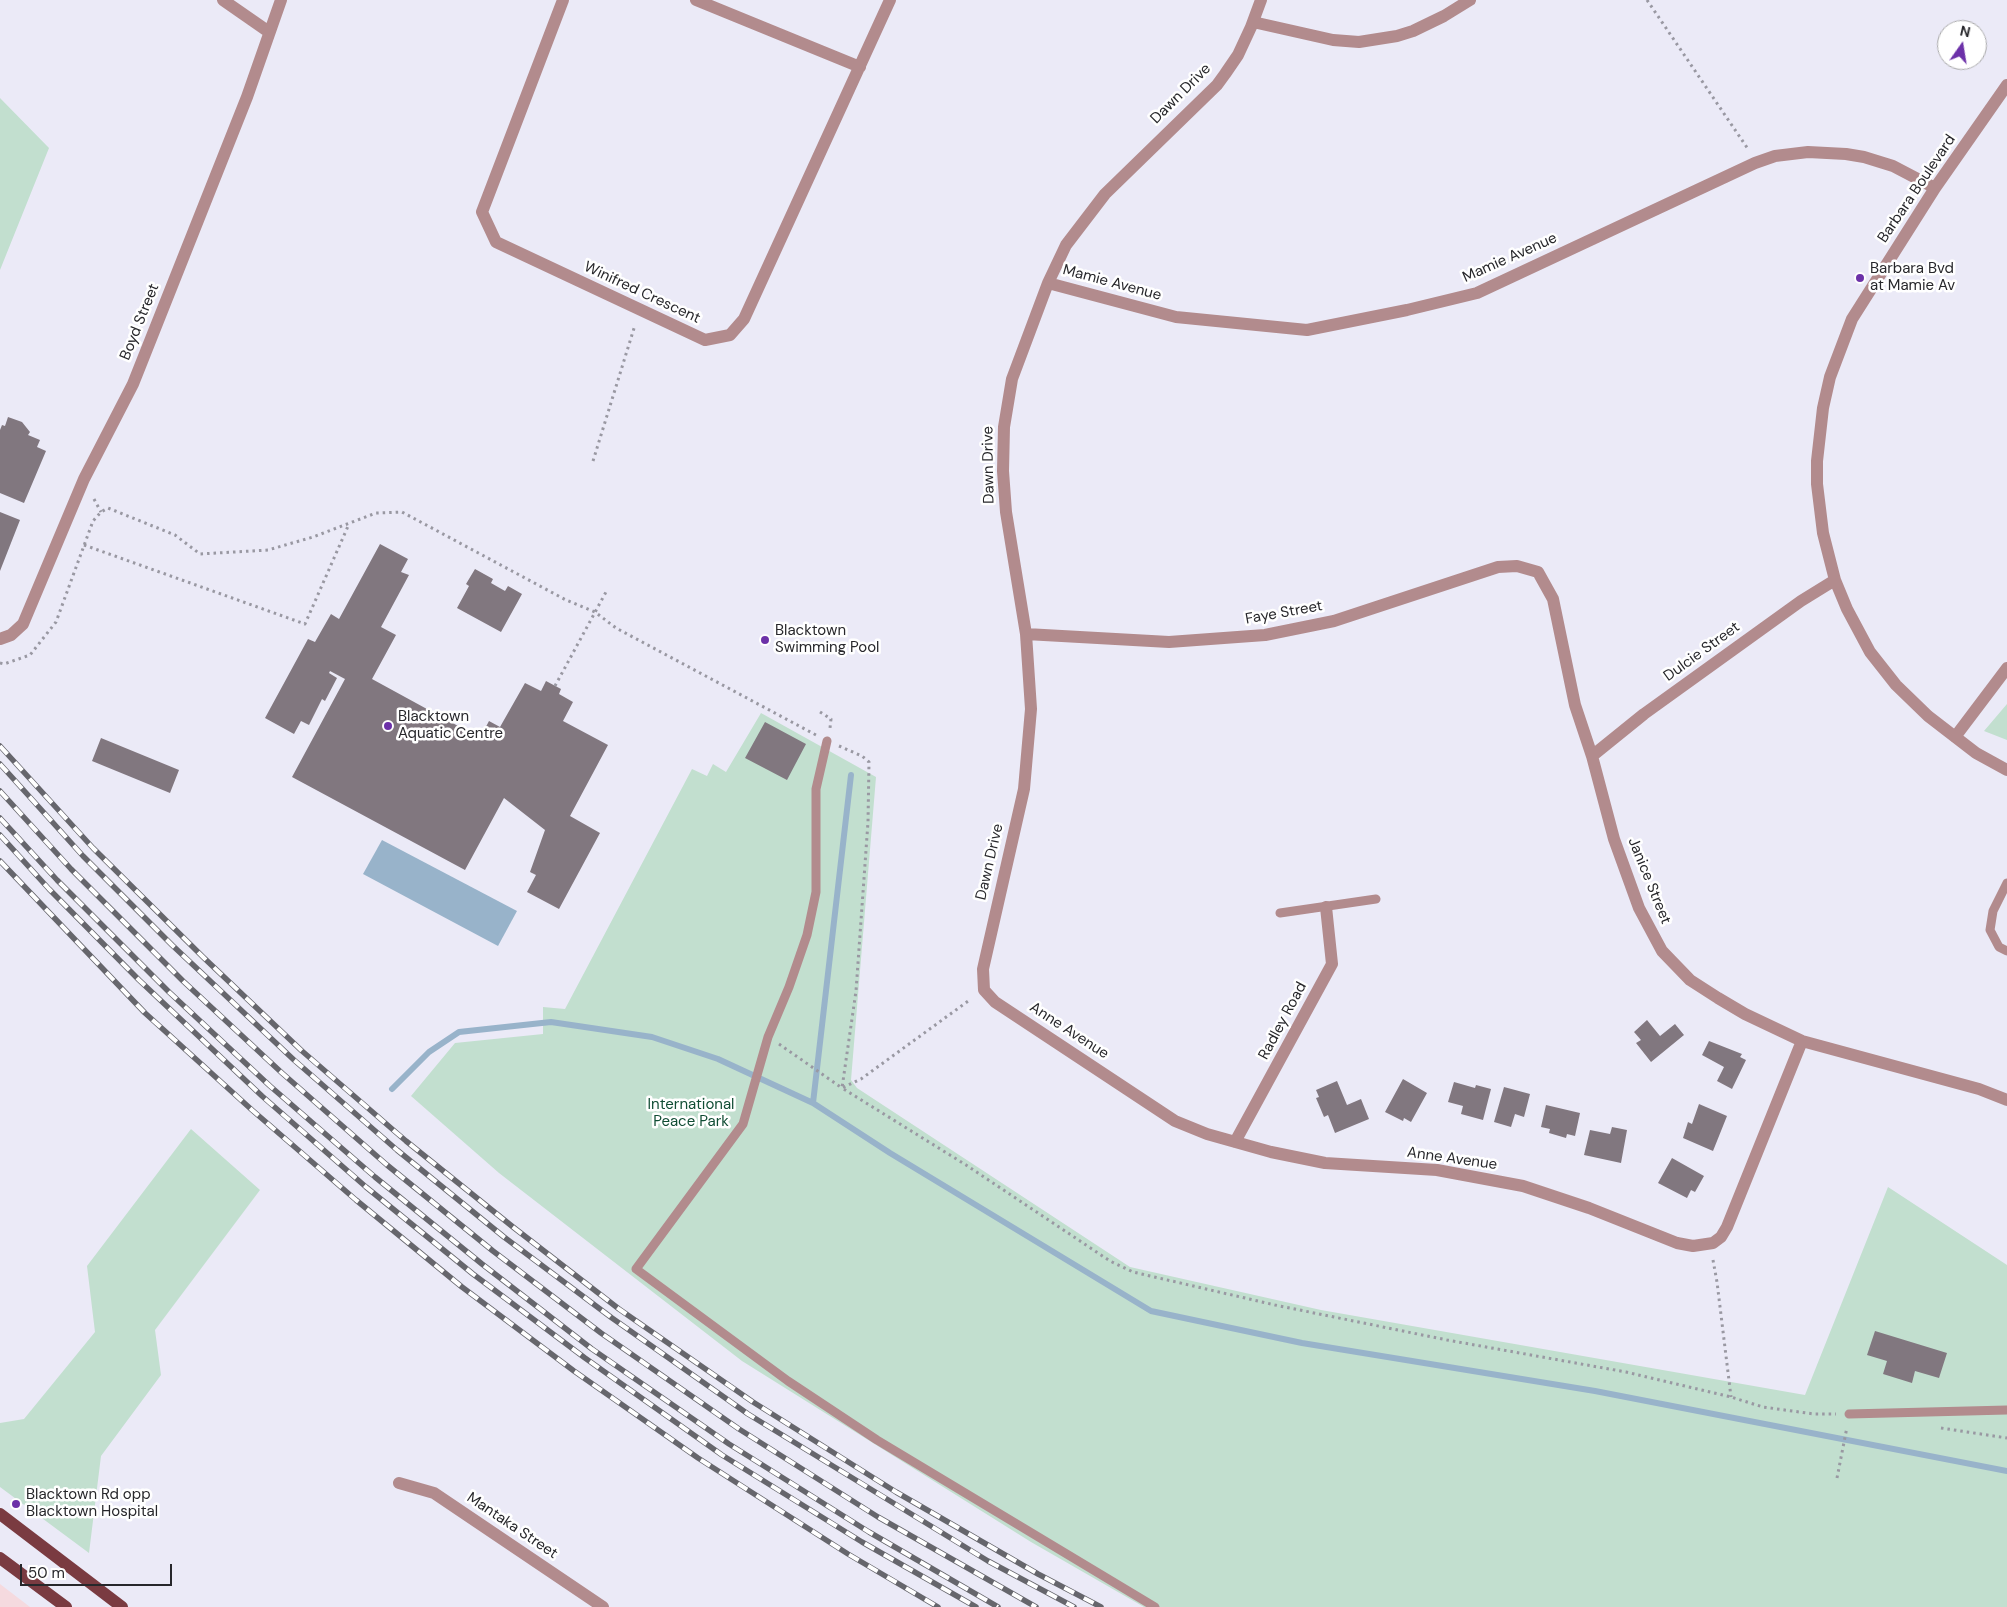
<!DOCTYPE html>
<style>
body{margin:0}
#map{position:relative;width:2007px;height:1607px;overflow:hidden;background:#ebeaf7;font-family:"DM Sans",sans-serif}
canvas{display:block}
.north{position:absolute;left:1937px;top:20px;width:50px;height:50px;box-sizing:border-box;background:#fff;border:1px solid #a9a9aa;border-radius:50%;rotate:13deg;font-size:14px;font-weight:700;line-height:20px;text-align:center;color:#27272b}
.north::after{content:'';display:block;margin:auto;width:18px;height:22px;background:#6c31a8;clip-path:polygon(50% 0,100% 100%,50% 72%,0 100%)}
.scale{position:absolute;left:20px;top:1564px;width:152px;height:22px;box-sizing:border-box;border:2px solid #27272b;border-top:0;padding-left:6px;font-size:15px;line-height:18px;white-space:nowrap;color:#27272b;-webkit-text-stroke:4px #fff;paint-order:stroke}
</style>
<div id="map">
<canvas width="2007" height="1607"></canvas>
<div class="north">N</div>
<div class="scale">50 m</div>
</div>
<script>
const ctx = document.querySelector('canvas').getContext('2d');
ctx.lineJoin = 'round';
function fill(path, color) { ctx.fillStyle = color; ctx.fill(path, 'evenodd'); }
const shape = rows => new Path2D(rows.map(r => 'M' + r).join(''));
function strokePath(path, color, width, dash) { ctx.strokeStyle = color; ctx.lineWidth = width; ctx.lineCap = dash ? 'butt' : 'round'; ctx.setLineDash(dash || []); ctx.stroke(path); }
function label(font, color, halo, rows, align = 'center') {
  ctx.font = font + ' "DM Sans",sans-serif'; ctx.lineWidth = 5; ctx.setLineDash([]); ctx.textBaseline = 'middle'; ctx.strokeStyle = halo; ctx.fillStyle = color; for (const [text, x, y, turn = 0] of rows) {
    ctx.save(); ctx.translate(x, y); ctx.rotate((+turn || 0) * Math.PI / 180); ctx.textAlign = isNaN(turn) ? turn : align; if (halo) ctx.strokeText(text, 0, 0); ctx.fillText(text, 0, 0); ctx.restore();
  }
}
fill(shape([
 [0,1584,30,1607,0,1607]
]), '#f5dadf');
fill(shape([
 [0,98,49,148,0,270],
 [2007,704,2007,740,1984,731],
 [761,713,876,777,851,1080,857,1088,1130,1267,1321,1310,1805,1395,1888,1187,2007,1265,2007,1607,1144,1607,1031,1542,742,1361,499,1173,411,1096,455,1043,543,1034,543,1007,565,1009,692,769,707,776,713,764,726,772],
 [191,1129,260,1190,155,1330,161,1375,101,1456,89,1553,0,1487,0,1423,24,1419,95,1332,87,1266]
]), '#c2dfcf');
fill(shape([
 [382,840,517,911,498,946,363,874]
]), '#98b3ca');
strokePath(shape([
 [392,1089,429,1052,459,1032,551,1022,652,1037,718,1059,813,1103,890,1153,1151,1311,1302,1343,1595,1391,2007,1471],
 [813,1103,851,775]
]), '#98b3ca', 6);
fill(shape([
 [8,417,22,422,30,432,28,435,40,440,37,447,46,451,24,503,0,493,0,430,2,425,5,426],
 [0,512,20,520,0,571],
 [380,544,408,559,401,572,409,575,381,627,396,635,372,679,480,738,489,721,500,727,525,683,541,691,546,681,561,689,559,694,573,702,563,721,608,745,570,816,600,833,559,909,527,892,536,875,530,872,545,830,504,798,465,870,292,777,345,679,330,671,329,673,337,678,325,701,322,699,309,725,301,721,294,734,265,718,308,639,315,642,331,614,339,619],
 [475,569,493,579,491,583,505,591,508,586,522,594,501,632,457,608,469,586,466,584],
 [765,722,806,744,787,780,745,758],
 [101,738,179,770,170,793,92,761],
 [1647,1020,1660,1036,1675,1024,1684,1035,1651,1062,1636,1043,1641,1040,1634,1032],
 [1709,1041,1742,1054,1740,1057,1746,1060,1732,1089,1717,1081,1724,1067,1702,1055],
 [1403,1079,1427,1093,1411,1122,1404,1118,1403,1121,1385,1112],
 [1337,1081,1347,1105,1361,1099,1369,1119,1335,1133,1328,1115,1324,1117,1316,1098,1319,1097,1316,1090],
 [1454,1082,1475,1088,1476,1085,1491,1089,1483,1120,1461,1114,1463,1106,1448,1102],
 [1504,1087,1530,1094,1524,1117,1515,1114,1511,1127,1494,1122],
 [1699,1104,1727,1116,1713,1151,1683,1138,1688,1122,1692,1124],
 [1546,1105,1580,1113,1575,1136,1567,1134,1566,1138,1549,1133,1550,1129,1541,1127],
 [1612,1127,1627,1130,1621,1163,1584,1155,1590,1130,1610,1134],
 [1672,1158,1704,1176,1695,1192,1691,1190,1687,1198,1658,1183],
 [1875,1331,1947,1353,1939,1378,1915,1371,1912,1383,1883,1374,1887,1361,1867,1355]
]), '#81777f');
strokePath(shape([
 [1647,0,1748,149],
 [593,461,635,325],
 [94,499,101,512],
 [84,545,305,624,349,524],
 [0,663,4,664,30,655,56,622,93,521,101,512,108,508,175,535,200,554,268,550,313,537,376,513,402,512,566,600,595,612,616,628,816,735],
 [555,686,606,592],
 [820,712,831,719,830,728],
 [839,746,862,756,869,762,868,822,856,991,842,1088,966,1165,1110,1261,1133,1272,1275,1305,1447,1340,1626,1372,1731,1397,1763,1407,1814,1414,1836,1414],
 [779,1044,842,1088,861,1079,971,999],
 [1713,1260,1717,1282,1731,1397],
 [1941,1428,2007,1438],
 [1837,1478,1847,1427]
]), '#9998a2', 3, [2.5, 4]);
strokePath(shape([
 [827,741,816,789,816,892,807,935,789,987,768,1037,743,1124,636,1269,788,1381,877,1440,1155,1607],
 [2007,883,1993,911,1990,930,1999,947,2007,951],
 [1280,913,1376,899],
 [1849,1414,2007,1410]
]), '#b28b8d', 9);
strokePath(shape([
 [223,0,269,32],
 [563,0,482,212,496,242,705,340,730,335,744,319,890,0],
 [696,0,860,67],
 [1261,0,1251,27,1238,55,1225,74,1217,85,1105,194,1066,245,1048,283,1012,379,1004,427,1003,471,1006,512,1026,634,1031,709,1024,789,983,969,984,990,995,1002,1175,1121,1207,1134,1271,1152,1325,1163,1437,1170,1523,1186,1589,1208,1677,1243,1693,1246,1713,1243,1721,1237,1727,1227,1802,1041],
 [1253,22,1333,40,1359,42,1397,36,1413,31,1444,16,1470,0],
 [2007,85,1935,188,1852,319,1830,377,1823,408,1817,461,1817,484,1823,533,1835,580,1847,609,1870,652,1896,685,1928,716,1976,753,2007,770],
 [1048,283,1176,317,1307,330,1407,310,1477,293,1755,163,1775,156,1808,152,1846,154,1864,157,1893,166,1935,188],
 [1026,634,1169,642,1265,635,1334,621,1498,567,1517,566,1538,572,1553,599,1575,705,1592,756,1614,839,1639,908,1662,951,1690,980,1718,998,1745,1014,1802,1041,1979,1089,2007,1100],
 [0,639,11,635,23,624,84,479,133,384,247,97,281,0],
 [1955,737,2007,668],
 [1592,756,1644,714,1801,601,1835,580],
 [1235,1142,1332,964,1326,907],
 [399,1483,434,1493,603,1607]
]), '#b28b8d', 12);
strokePath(shape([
 [0,1514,122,1607],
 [0,1558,66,1607]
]), '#7a3b41', 12);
const rail = shape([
 [0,746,93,848,203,957,302,1051,406,1141,513,1227,619,1309,753,1402,896,1492,1038,1574,1101,1607],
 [0,764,83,856,172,945,294,1060,397,1150,504,1237,612,1318,748,1414,988,1561,1074,1607],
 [0,791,71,869,183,981,282,1073,387,1165,493,1251,601,1333,739,1429,878,1517,1036,1607],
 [0,818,57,880,169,992,270,1086,375,1177,482,1264,592,1349,729,1444,869,1532,998,1607],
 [0,835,49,889,139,980,262,1096,366,1187,473,1274,585,1358,722,1455,862,1542,976,1607],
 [0,861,145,1013,252,1110,356,1200,462,1287,574,1371,698,1458,848,1554,938,1607]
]);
strokePath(rail, '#66666c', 5.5);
strokePath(rail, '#fff', 4, [11]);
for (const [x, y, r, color] of [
 [1860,278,5,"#6c31a8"],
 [765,640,5,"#6c31a8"],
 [388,726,5,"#6c31a8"],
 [16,1504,5,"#6c31a8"]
]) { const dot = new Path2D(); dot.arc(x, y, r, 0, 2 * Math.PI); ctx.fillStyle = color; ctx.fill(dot); strokePath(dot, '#fff', 2); }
label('15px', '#27272b', '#fff', [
 ["Dawn Drive",1181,94,-45],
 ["Barbara Boulevard",1917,189,-56],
 ["Mamie Avenue",1510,258,-24],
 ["Mamie Avenue",1112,283,15],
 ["Winifred Crescent",642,293,25],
 ["Boyd Street",140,322,-68],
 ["Dawn Drive",989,465,-91],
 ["Faye Street",1284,613,-10],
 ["Dulcie Street",1702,652,-36],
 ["Dawn Drive",990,862,-77],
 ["Janice Street",1649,881,68],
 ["Radley Road",1283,1021,-62],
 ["Anne Avenue",1069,1031,33],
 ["Anne Avenue",1452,1159,8],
 ["Mantaka Street",512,1526,34]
]);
label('15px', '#27272b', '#fff', [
 ["Barbara Bvd",1870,269],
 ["at Mamie Av",1870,286],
 ["Blacktown",775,631],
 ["Swimming Pool",775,648],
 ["Blacktown",398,717],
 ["Aquatic Centre",398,734],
 ["Blacktown Rd opp",26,1495],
 ["Blacktown Hospital",26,1512]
], 'left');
label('15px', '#104d34', '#fff', [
 ["International",691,1105],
 ["Peace Park",691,1122]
]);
</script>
